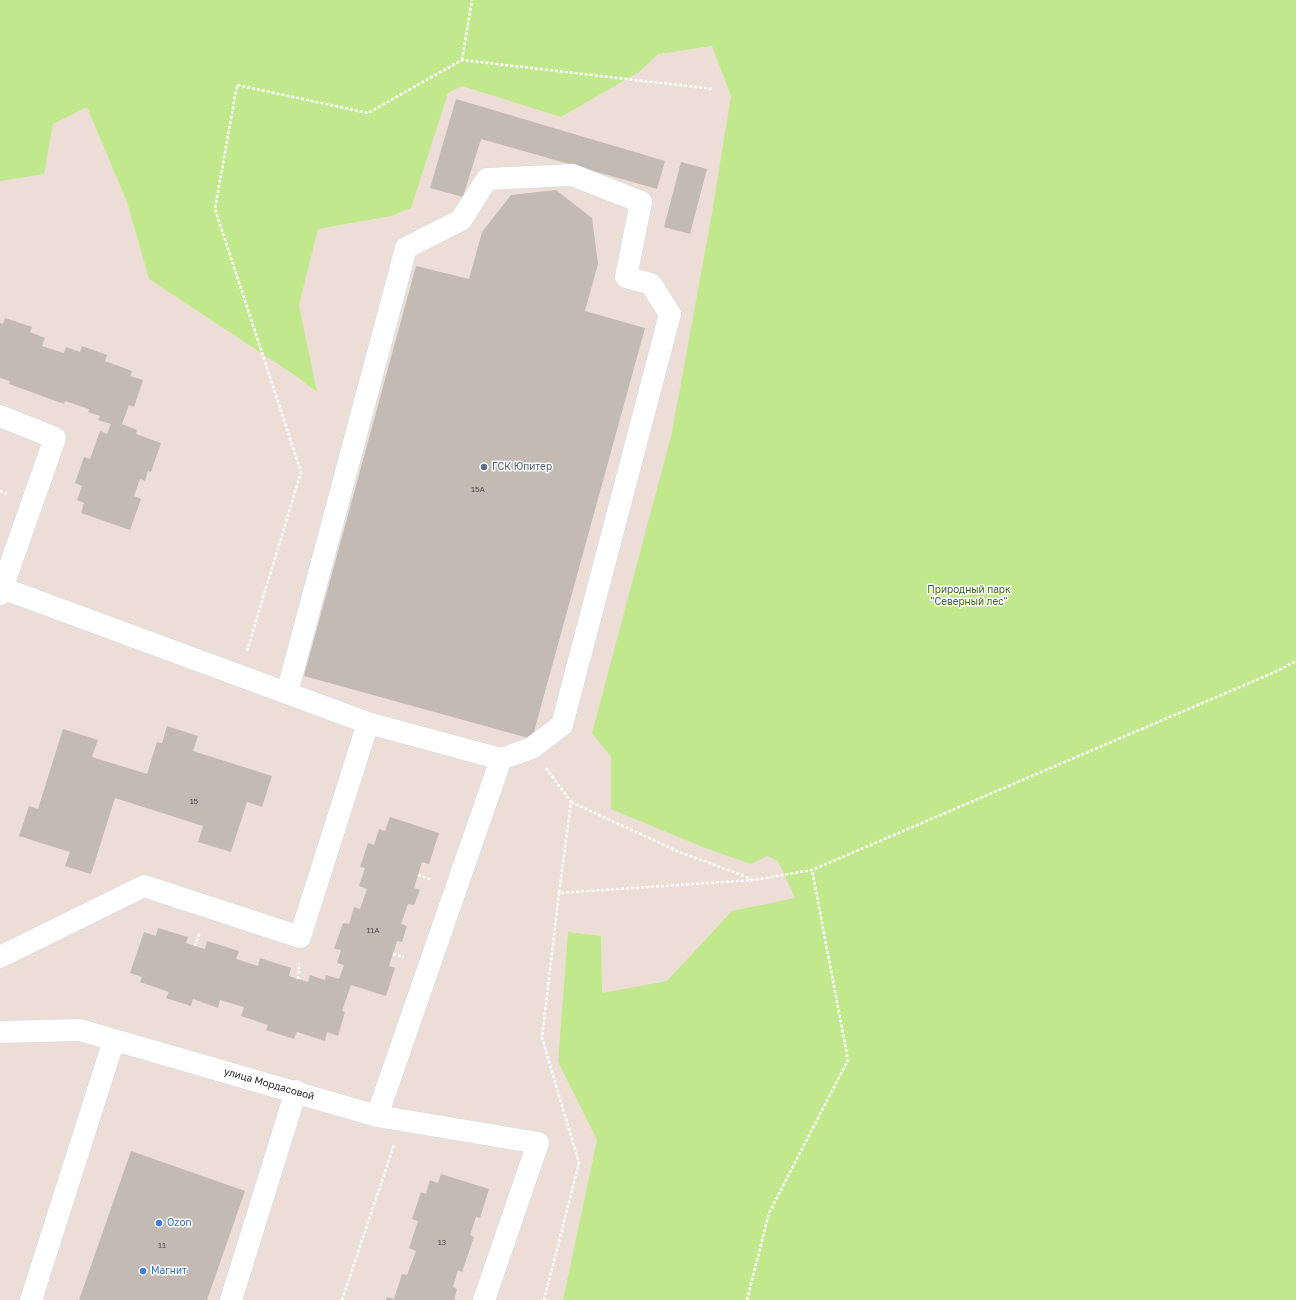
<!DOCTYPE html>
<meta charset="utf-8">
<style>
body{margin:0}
canvas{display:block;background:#ecded7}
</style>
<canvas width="1296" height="1300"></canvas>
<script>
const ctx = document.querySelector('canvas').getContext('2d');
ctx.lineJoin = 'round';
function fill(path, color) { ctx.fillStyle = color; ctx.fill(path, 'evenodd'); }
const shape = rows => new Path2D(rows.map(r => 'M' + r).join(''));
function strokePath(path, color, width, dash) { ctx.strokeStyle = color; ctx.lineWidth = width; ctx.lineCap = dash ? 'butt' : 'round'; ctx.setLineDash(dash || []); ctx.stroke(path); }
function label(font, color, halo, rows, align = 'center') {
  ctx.font = font + ' "Golos Text",sans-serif'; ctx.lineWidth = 3; ctx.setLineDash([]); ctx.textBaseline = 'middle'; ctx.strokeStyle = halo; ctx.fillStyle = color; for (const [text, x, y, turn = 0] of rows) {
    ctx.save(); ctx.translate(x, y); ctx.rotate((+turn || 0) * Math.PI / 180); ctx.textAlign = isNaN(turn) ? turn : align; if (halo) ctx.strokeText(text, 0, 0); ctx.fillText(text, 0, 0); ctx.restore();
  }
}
fill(shape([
 [0,0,1296,0,1296,1300,563,1300,597,1140,558,1062,568,932,601,936,602,993,667,981,732,911,795,898,778,861,767,856,751,864,705,848,611,809,611,757,592,733,672,432,712,213,731,96,712,46,658,54,639,72,561,117,462,86,448,93,411,208,391,216,318,229,299,305,317,392,296,376,149,279,127,202,87,107,53,124,44,174,0,181]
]), '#c2e88e');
fill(shape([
 [456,99,665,161,657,189,481,139,463,197,430,188],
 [681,162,707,169,690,234,664,227],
 [556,190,592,218,598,264,585,311,645,328,532,739,304,676,416,266,469,279,482,232,511,195],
 [5,318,32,327,30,332,45,338,42,346,64,353,66,347,80,352,82,346,107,355,105,361,132,371,130,376,143,380,134,407,129,405,122,424,137,430,136,434,161,443,151,472,148,471,145,481,140,479,134,496,141,499,130,530,81,513,84,503,77,500,82,486,75,483,84,457,90,459,100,431,107,434,111,424,98,420,100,416,88,412,89,409,65,401,64,404,9,384,10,381,0,378,0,323,3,324],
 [167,726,198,736,193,751,272,776,262,807,247,802,231,852,198,842,203,826,115,798,91,874,65,866,70,852,19,836,29,806,38,809,63,729,98,740,92,757,147,774,157,742,162,743],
 [390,817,439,833,429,864,422,862,414,888,420,890,414,905,408,904,401,924,407,926,402,942,397,941,389,966,395,968,386,996,351,985,342,1011,345,1012,338,1036,327,1032,325,1041,297,1032,294,1039,266,1030,268,1025,241,1016,244,1007,220,1000,218,1008,193,999,191,1006,166,998,169,992,140,982,142,977,130,973,144,932,156,936,158,928,188,937,186,943,205,949,207,941,239,951,236,959,258,966,260,958,291,968,289,976,308,982,310,975,325,980,326,975,339,979,344,965,337,963,341,950,334,949,343,923,349,924,354,907,360,909,367,889,359,886,365,868,360,867,368,843,374,845,379,829,385,831],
 [131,1151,245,1191,207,1300,79,1300],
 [441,1174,489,1189,480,1218,476,1217,470,1235,474,1237,462,1272,458,1270,453,1287,457,1289,454,1300,386,1300,387,1297,394,1299,402,1274,407,1275,416,1251,409,1248,418,1221,412,1219,421,1192,426,1194,430,1180,438,1183]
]), '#c3bab3');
const minor = shape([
 [0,416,55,438,0,594],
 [2,588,368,723],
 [0,957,144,886,300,937,368,723,501,759,532,748,562,725,670,314,651,284,626,277,641,202,572,175,487,179,461,220,406,248,287,693],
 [0,1032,80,1030,377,1116,538,1143,484,1300],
 [377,1116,501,759],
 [31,1300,114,1040],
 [231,1300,296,1091]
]);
strokePath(minor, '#cdd6e2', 23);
strokePath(shape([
 [462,60,472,0],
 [0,491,7,494],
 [247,651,301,472,215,209,237,85,368,113,462,60,713,89],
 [546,768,571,802,559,893],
 [571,802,677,851,752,879],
 [418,875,432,880],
 [195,946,200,932],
 [393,954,404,957],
 [298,979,299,963],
 [342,1300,394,1145],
 [544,1300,579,1163,542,1038,559,893,754,880,812,870,1275,672,1296,661],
 [747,1300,769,1213,848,1060,812,870]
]), '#fff', 2.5, [3, 2]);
strokePath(minor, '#fff', 22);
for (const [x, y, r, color] of [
 [484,467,4,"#5c6f8a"],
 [159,1223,4,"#3f7fe0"],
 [143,1271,4,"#3f7fe0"]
]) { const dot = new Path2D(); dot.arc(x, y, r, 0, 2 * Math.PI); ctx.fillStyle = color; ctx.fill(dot); strokePath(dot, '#fff', 1.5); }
label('8px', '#4e4c4a', null, [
 ["15А",478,489],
 ["15",194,801],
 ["11А",373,930],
 ["13",442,1242],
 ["11",162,1245]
]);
label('10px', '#4e5e75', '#fff', [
 ["ГСК Юпитер",492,467]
], 'left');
label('10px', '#396913', '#fff', [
 ["Природный парк",969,590],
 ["\"Северный лес\"",969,602]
]);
label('10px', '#272727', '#fff', [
 ["улица Мордасовой",269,1084,16]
]);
label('10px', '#366cbe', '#fff', [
 ["Ozon",167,1223],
 ["Магнит",151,1271]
], 'left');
</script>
